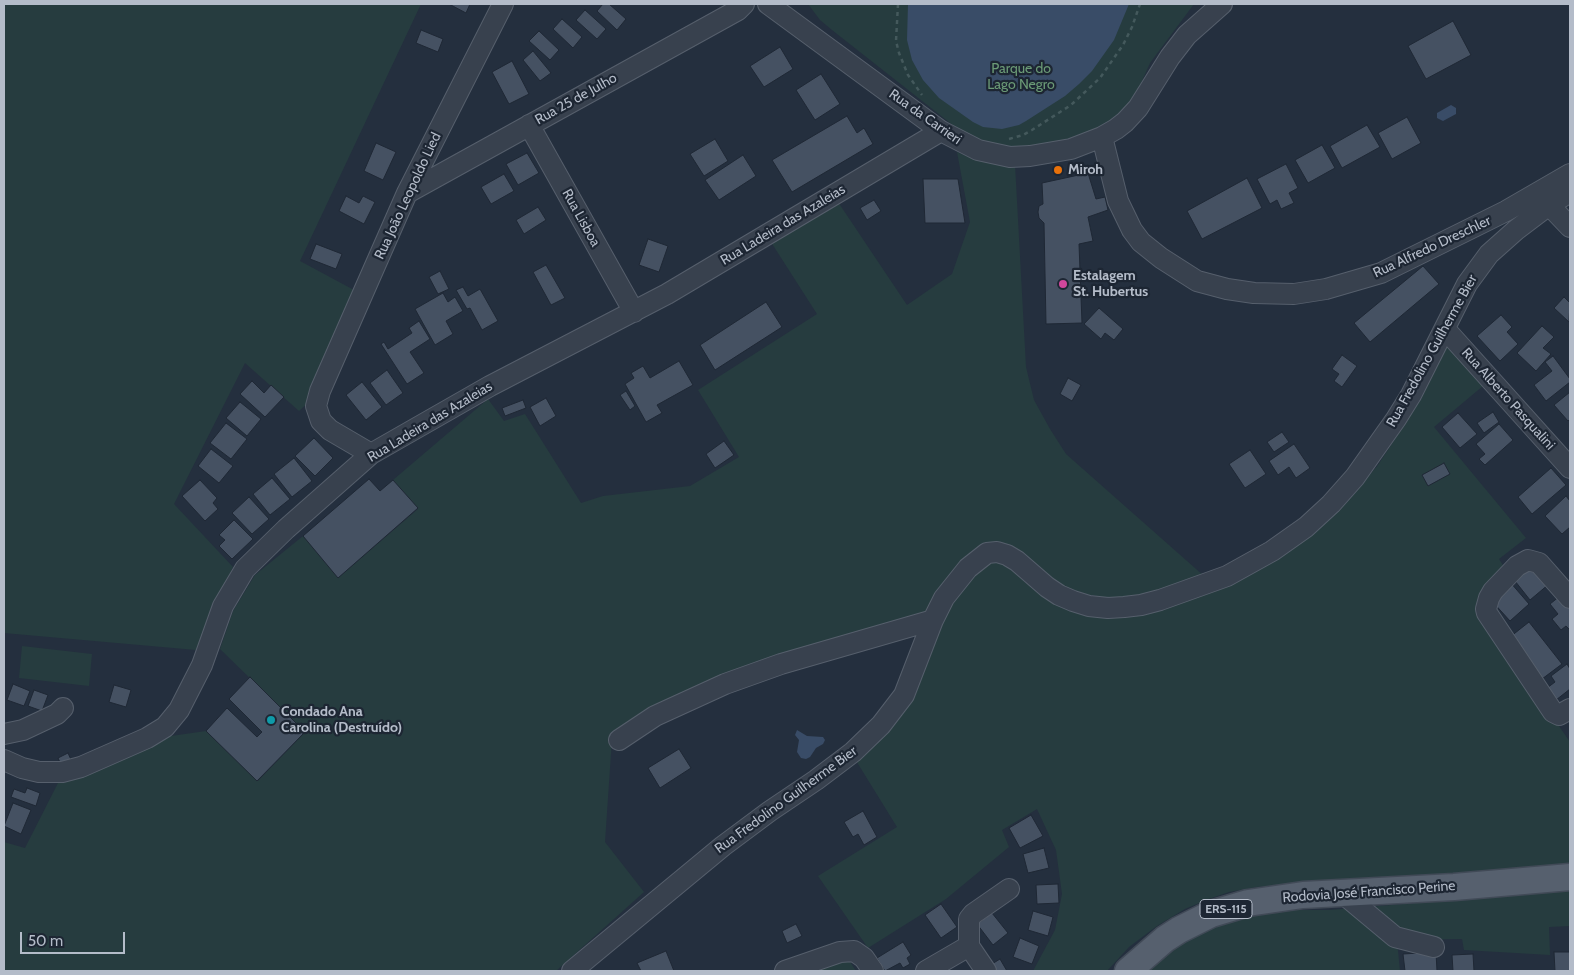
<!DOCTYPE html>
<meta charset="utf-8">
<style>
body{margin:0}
#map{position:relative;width:1574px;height:975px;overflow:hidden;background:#242f3e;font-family:Cabin,sans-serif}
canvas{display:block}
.frame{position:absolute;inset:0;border:5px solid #b4bcc9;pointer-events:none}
.scale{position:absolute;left:20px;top:932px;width:105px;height:22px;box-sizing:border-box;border:2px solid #b4bcc9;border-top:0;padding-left:6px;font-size:15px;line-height:18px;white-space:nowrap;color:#b4bcc9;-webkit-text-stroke:4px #1d2633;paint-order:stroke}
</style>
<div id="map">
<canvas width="1574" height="975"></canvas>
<div class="frame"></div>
<div class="scale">50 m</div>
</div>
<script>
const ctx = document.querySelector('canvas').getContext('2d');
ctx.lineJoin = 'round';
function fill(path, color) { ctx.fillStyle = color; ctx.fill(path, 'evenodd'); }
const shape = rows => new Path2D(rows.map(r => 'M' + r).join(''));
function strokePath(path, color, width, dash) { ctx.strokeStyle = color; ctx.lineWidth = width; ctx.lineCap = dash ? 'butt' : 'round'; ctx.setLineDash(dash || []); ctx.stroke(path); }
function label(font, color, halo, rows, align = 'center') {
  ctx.font = font + ' Cabin,sans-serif'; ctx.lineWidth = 4.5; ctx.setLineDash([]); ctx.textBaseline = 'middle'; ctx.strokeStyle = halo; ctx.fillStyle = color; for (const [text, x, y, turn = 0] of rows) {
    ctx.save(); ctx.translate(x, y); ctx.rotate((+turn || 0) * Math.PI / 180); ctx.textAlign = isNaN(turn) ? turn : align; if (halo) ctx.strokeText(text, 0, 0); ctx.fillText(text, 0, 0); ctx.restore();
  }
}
fill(shape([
 [4,4,421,4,300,261,354,290,309,402,299,411,245,363,174,504,233,567,196,650,4,633],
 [808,4,1194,4,1150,63,1138,90,1128,106,1109,123,1064,143,1021,153,971,138,959,130,832,30,820,20],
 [957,152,978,161,1015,164,1026,367,1034,400,1050,429,1066,454,1204,576,1136,597,1107,598,1085,594,1068,589,1053,581,1037,568,1019,550,1006,544,990,543,976,549,960,563,937,590,923,617,612,739,605,842,644,892,556,971,4,971,4,842,25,848,59,781,95,771,171,736,206,731,258,781,305,732,220,649,233,611,255,575,303,536,339,577,418,509,393,480,488,399,504,421,525,414,581,503,603,496,690,486,739,457,698,390,817,314,769,239,836,199,907,305,952,274,970,222],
 [1447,345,1483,386,1434,427,1526,538,1499,559,1506,570,1480,612,1570,742,1570,866,1486,875,1305,883,1257,887,1229,892,1209,899,1185,909,1157,926,1129,947,1107,971,1033,971,1055,930,1062,894,1056,850,1037,809,1002,830,1009,847,946,899,868,948,818,876,897,827,855,759,882,738,898,720,915,696,943,622,954,596,968,579,993,560,1004,562,1026,583,1054,602,1109,617,1318,530,1352,496,1378,465,1421,399],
 [22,646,92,654,89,686,19,678],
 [1570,887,1570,926,1549,927,1550,955,1464,950,1462,939,1397,940,1400,971,1150,971,1158,963,1180,945,1212,927,1244,916,1272,910,1329,910,1441,901],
 [847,957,856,971,798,971]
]), '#263c3f');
fill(shape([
 [908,4,1129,4,1114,40,1092,71,1079,84,1065,96,1026,121,1019,125,1002,129,983,127,973,122,939,98,923,80,912,60,907,40],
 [1451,105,1456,108,1456,114,1443,121,1437,118,1437,113],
 [797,730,807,736,823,737,825,740,823,744,816,748,810,757,806,759,801,758,797,752,799,740,795,735]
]), '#394c67');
const building = shape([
 [449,4,470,4,466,13,449,4],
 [603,4,609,4,626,19,617,30,597,11,603,4],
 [585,10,606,29,597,39,576,20,585,10],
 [562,19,582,37,573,48,553,29,562,19],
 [1453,21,1471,55,1426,79,1408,46,1453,21],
 [421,30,443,39,438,52,416,43,421,30],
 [539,31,559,50,550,60,529,41,539,31],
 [780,47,793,69,764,87,750,66,780,47],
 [533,51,551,73,540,81,523,60,533,51],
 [512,61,529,94,509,104,492,72,512,61],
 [821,74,840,104,815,120,796,90,821,74],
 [847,116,857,133,864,128,873,144,792,192,772,160,847,116],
 [1407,117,1421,143,1392,159,1378,133,1407,117],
 [1367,125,1380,147,1342,168,1330,146,1367,125],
 [715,139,728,161,704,176,690,154,715,139],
 [376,143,396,152,383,180,364,171,376,143],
 [1322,145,1335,168,1308,183,1295,160,1322,145],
 [527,153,539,173,518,185,506,164,527,153],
 [743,155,756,176,719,200,705,180,743,155],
 [1286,164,1298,188,1289,193,1294,203,1281,209,1277,200,1270,204,1257,179,1286,164],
 [1088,173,1096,199,1105,197,1108,210,1088,217,1093,241,1079,244,1082,323,1046,324,1044,223,1039,218,1038,212,1039,206,1043,204,1042,183,1088,173],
 [504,174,514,191,491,204,481,187,504,174],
 [1247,178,1262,208,1202,239,1187,211,1247,178],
 [923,179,958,179,965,223,925,223,923,179],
 [346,196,359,203,363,196,375,202,364,224,339,211,346,196],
 [874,200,881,211,867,220,860,208,874,200],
 [538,207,546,220,524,234,516,220,538,207],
 [648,239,668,246,659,272,639,265,648,239],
 [316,244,342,254,336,269,310,259,316,244],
 [546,265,565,298,551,305,533,272,546,265],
 [1423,266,1439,284,1370,342,1354,323,1423,266],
 [440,271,449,289,438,294,429,277,440,271],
 [463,287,468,296,480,289,498,321,482,330,470,308,467,309,456,290,463,287],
 [443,293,448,302,455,297,463,311,446,321,453,334,435,345,415,309,443,293],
 [1564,297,1570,303,1569,322,1554,308,1564,297],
 [766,302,782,327,715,370,700,345,766,302],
 [1099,308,1123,329,1114,340,1105,333,1101,339,1084,324,1099,308],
 [1501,315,1512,327,1507,332,1518,344,1500,361,1477,336,1501,315],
 [419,321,430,339,410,352,424,373,407,384,381,344,384,342,388,349,412,333,409,328,419,321],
 [1542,326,1554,337,1543,348,1551,354,1536,371,1517,353,1542,326],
 [1342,355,1357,366,1342,387,1334,381,1339,374,1332,369,1342,355],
 [1553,356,1570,379,1570,382,1546,401,1534,385,1552,371,1545,362,1553,356],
 [679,361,693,385,657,405,662,413,646,422,625,384,634,378,631,373,643,366,650,378,679,361],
 [387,370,403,393,386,405,370,383,387,370],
 [1068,378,1081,385,1072,401,1060,394,1068,378],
 [252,381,264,393,271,385,284,397,265,417,240,394,252,381],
 [362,382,382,407,366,420,346,395,362,382],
 [626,391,635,406,630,410,620,395,626,391],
 [1570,392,1570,419,1568,421,1554,405,1570,392],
 [546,398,556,416,540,426,530,407,546,398],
 [523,400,526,408,505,416,502,408,523,400],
 [240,402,261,419,247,436,226,418,240,402],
 [1493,412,1499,422,1484,433,1477,423,1493,412],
 [1458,413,1477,434,1460,448,1442,427,1458,413],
 [226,423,247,439,231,459,210,443,226,423],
 [1499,424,1513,440,1485,465,1479,459,1485,454,1476,444,1499,424],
 [1282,432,1289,442,1274,452,1267,442,1282,432],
 [314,438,333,458,315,476,295,456,314,438],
 [724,441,734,455,715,468,706,454,724,441],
 [1294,444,1310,468,1296,478,1289,467,1278,475,1269,461,1294,444],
 [211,449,233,466,219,483,198,466,211,449],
 [1250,450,1266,474,1245,488,1229,464,1250,450],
 [294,458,312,481,292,497,274,474,294,458],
 [1444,463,1450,474,1428,486,1422,475,1444,463],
 [1551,468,1566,485,1532,514,1518,497,1551,468],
 [272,478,290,499,270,515,253,494,272,478],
 [369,479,380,491,393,480,418,508,338,578,303,536,369,479],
 [200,480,217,498,213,503,218,509,205,521,182,496,200,480],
 [1566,496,1570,501,1570,527,1562,534,1545,516,1566,496],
 [249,497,269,519,252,534,232,513,249,497],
 [234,520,253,539,232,559,219,546,225,540,219,535,234,520],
 [1533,564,1549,584,1530,600,1515,581,1533,564],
 [1510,582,1529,604,1510,621,1491,600,1510,582],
 [1560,596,1570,606,1570,630,1566,626,1561,630,1552,619,1558,614,1550,604,1560,596],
 [1529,622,1562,664,1542,679,1510,637,1529,622],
 [1567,664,1570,669,1570,689,1556,700,1547,688,1555,682,1551,676,1567,664],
 [250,677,305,732,257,781,206,731,227,708,257,737,262,732,229,699,250,677],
 [13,684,30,691,24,706,7,700,13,684],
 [114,685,131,690,126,707,109,702,114,685],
 [34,690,48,695,42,711,28,706,34,690],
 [679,749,691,768,660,788,648,768,679,749],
 [68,753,73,764,63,769,58,758,68,753],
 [27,788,40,793,36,806,11,797,14,789,25,793,27,788],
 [13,803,31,810,21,834,4,826,13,803],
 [863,811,877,837,864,845,858,834,853,837,844,822,863,811],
 [1031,815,1043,836,1020,848,1009,828,1031,815],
 [1044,848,1049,868,1028,873,1023,854,1044,848],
 [1058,884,1059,903,1037,904,1036,885,1058,884],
 [941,904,957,927,941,938,925,915,941,904],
 [1033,911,1053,917,1048,936,1028,930,1033,911],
 [992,913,1008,933,993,945,977,924,992,913],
 [796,924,802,936,787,943,782,931,796,924],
 [1020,938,1039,946,1032,964,1013,957,1020,938],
 [903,942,911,955,907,958,910,964,903,968,900,963,885,971,877,958,903,942],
 [666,951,674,971,641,971,637,963,666,951],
 [1436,952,1437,971,1405,971,1403,954,1436,952],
 [1554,952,1570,952,1570,971,1555,971,1554,952],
 [1473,954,1474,971,1453,971,1452,955,1473,954],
 [1000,959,1007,971,990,971,987,967,1000,959]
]);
fill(building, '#455162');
strokePath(building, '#1f2835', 1);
const minor = shape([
 [768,4,941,131,978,150,1010,157,1030,156,1071,149,1102,137,1116,129,1125,122,1138,108,1170,57,1187,35,1222,4],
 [529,125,634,312],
 [1102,137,1118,201,1132,230,1141,242,1161,258,1197,281,1227,289,1254,293,1294,294,1326,289,1381,273,1506,211,1570,174],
 [407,193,738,10,744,4],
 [1549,205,1570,227],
 [1445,329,1570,468],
 [371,454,330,430,321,421,316,406,320,391,407,193,503,4],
 [1570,598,1539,563,1528,560,1517,566,1493,591,1489,598,1486,609,1487,613,1553,712,1559,715,1570,709],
 [4,734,23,730,57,714,63,708],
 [619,740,655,716,725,684,781,664,933,620],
 [4,760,22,768,39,772,62,772,81,767,147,738,165,727,179,710,202,665,223,606,245,569,286,529,371,454,490,386,667,294,941,131],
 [1341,892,1395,937,1434,947],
 [572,971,723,846,770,811,816,780,853,752,881,725,904,695,933,620,944,598,968,568,987,553,997,552,1007,555,1017,561,1047,587,1059,595,1073,601,1089,606,1108,608,1124,607,1141,605,1160,600,1227,576,1272,551,1306,527,1331,504,1355,477,1396,419,1411,395,1467,284,1489,254,1516,230,1549,205,1570,192],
 [785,971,840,952,854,951,864,958,873,971],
 [926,971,969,946],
 [986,971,969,946,969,919,973,914,1009,889]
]);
const major = shape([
 [1128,971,1165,939,1179,930,1211,914,1248,903,1303,895,1454,887,1570,877]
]);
strokePath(minor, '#565f6c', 22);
strokePath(major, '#414a57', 29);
strokePath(shape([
 [898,4,896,41,899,53,908,75,922,95],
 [1009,139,1023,135,1032,130,1071,105,1100,78,1123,45,1132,27,1140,4]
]), '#44595c', 2.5, [4, 4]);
strokePath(minor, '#38414e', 20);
strokePath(major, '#56606e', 26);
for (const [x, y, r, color] of [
 [1058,170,5,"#e8710a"],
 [1063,284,5,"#d1479c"],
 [271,720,5,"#0f9aa8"]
]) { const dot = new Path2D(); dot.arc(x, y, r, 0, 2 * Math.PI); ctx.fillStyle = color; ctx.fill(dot); strokePath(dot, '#1d2633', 2); }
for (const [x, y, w] of [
 [1226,909,52]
]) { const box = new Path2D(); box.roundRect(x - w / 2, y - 9.5, w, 19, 4); ctx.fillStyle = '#1d2633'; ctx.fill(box); strokePath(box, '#b4bcc9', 1); }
label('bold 12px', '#b4bcc9', null, [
 ["ERS-115",1226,909]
]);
label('14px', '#6b9a76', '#1d2633', [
 ["Parque do",1021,69],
 ["Lago Negro",1021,85]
]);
label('14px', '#b4bcc9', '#1d2633', [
 ["Rua 25 de Julho",576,99,-29],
 ["Rua da Carrieri",925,117,35],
 ["Rua João Leopoldo Lied",408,196,-65],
 ["Rua Lisboa",581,218,61],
 ["Rua Ladeira das Azaleias",783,225,-31],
 ["Rua Alfredo Dreschler",1432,247,-25],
 ["Rua Fredolino Guilherme Bier",1432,351,-61],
 ["Rua Alberto Pasqualini",1508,399,48],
 ["Rua Ladeira das Azaleias",430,422,-31],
 ["Rua Fredolino Guilherme Bier",786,800,-36],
 ["Rodovia José Francisco Perine",1369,892,-4]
]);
label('bold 14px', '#b4bcc9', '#1d2633', [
 ["Miroh",1068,170],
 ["Estalagem",1073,276],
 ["St. Hubertus",1073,292],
 ["Condado Ana",281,712],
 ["Carolina (Destruído)",281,728]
], 'left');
</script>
